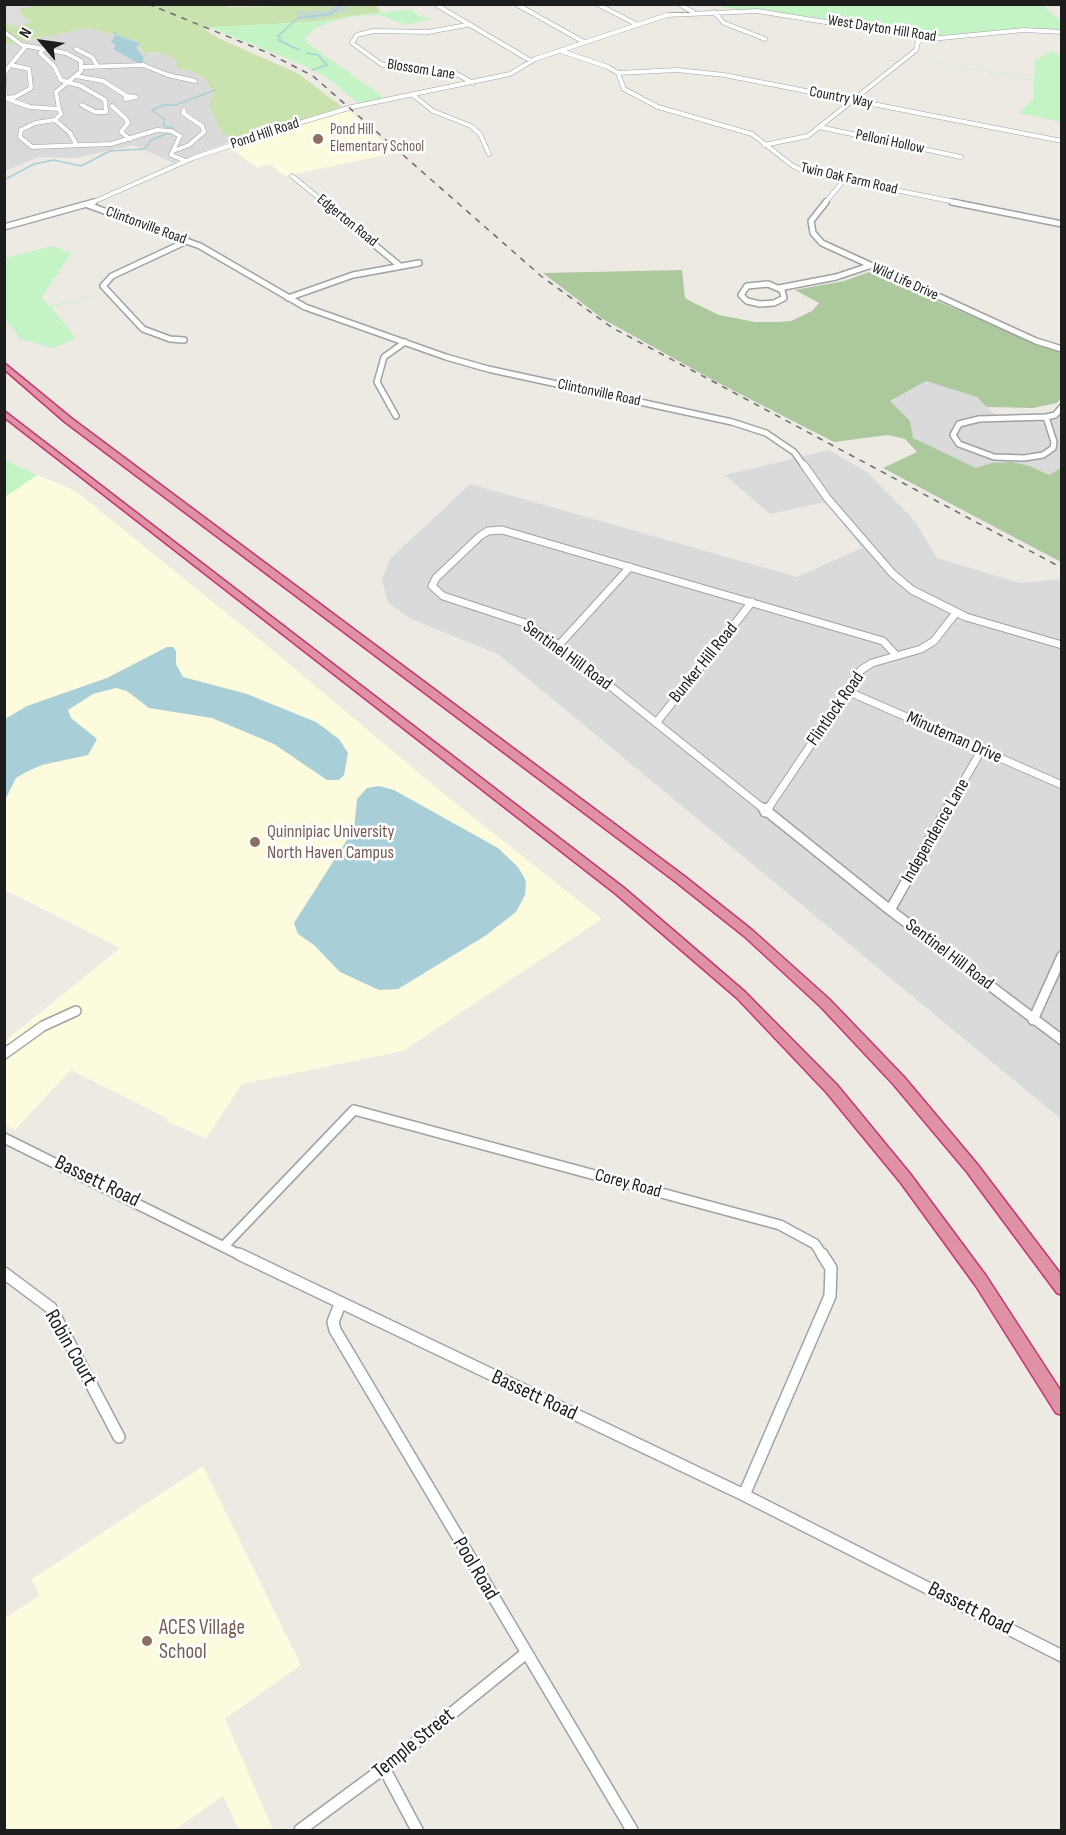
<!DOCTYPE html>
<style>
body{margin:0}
#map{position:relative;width:1066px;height:1835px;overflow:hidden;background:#edeae4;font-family:"Sofia Sans Condensed",sans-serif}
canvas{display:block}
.frame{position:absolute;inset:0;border:6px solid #1d1d1d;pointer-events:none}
.north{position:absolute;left:12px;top:12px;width:60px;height:60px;-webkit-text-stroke:4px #fff;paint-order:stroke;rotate:299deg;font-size:16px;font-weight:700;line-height:24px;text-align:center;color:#1d1d1d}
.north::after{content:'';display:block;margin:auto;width:21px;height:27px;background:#1d1d1d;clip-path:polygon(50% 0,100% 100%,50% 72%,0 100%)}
</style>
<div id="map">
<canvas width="1066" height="1835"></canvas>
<div class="frame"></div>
<div class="north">N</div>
</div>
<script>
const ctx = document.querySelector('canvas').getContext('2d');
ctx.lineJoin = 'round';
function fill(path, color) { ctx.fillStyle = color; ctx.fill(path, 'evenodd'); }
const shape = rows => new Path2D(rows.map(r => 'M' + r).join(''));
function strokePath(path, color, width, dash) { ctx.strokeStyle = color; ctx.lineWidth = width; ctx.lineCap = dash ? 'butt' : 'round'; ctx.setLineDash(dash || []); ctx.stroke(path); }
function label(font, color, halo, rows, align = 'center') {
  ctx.font = font + ' "Sofia Sans Condensed",sans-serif'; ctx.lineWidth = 5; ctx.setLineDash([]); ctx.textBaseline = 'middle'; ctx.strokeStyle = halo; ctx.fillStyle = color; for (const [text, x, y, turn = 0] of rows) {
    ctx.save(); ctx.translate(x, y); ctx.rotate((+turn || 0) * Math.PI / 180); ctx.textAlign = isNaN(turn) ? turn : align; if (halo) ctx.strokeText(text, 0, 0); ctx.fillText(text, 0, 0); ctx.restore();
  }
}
fill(shape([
 [88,28,140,42,150,54,160,52,177,61,180,70,189,70,205,78,213,94,210,105,222,132,235,140,173,163,134,145,75,158,39,157,5,171,5,45],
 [926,381,977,397,1001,420,1056,417,1061,413,1061,468,1049,475,1030,466,992,463,976,469,912,438,910,421,890,401],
 [829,450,867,472,915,521,937,558,1020,583,1061,579,1061,1119,498,654,411,619,388,603,382,580,390,559,470,484,797,577,862,548,826,502,770,514,725,475]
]), '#dbdada');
fill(shape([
 [349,110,395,153,285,176,270,164,257,168,230,147],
 [37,475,74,490,83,497,276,653,445,795,602,919,403,1051,242,1084,206,1139,167,1121,168,1119,71,1070,15,1130,5,1125,5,1061,16,1051,5,1041,120,948,5,890,4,497],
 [203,1466,301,1665,225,1719,273,1830,239,1830,223,1796,175,1830,5,1830,5,1618,39,1596,32,1579]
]), '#fcfbde');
fill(shape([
 [225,4,230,7,375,4,381,12,309,22,203,28,218,38,299,74,342,107,235,140,222,133,209,105,213,94,205,78,189,70,180,70,175,65,177,61,160,52,144,53,139,47,140,42,88,28,5,45,5,5]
]), '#cae3ae');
fill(shape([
 [682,270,685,298,694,303,719,315,755,322,778,322,791,321,812,311,819,303,795,290,844,281,869,272,1042,346,1061,352,1061,398,1057,403,1033,408,987,407,977,397,926,381,890,401,910,421,913,438,976,468,992,463,1012,462,1030,466,1049,475,1061,468,1061,562,883,468,917,452,905,439,888,435,834,442,711,379,603,319,543,273]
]), '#abc99c');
fill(shape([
 [333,5,348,5,348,11,315,19,293,20,300,16,296,15,296,11,328,11]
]), '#c2dace');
fill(shape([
 [718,5,1043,5,1061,21,1061,31,1029,29,924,37,817,18,725,8],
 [410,9,419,16,432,19,406,25,380,15,358,16,332,21,316,28,306,37,307,43,382,96,378,100,364,103,357,102,327,78,307,67,209,27,309,22],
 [1051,51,1061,55,1061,122,1018,113,1033,99,1034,81,912,58,1034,80,1035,60],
 [52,246,71,253,42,297,49,306,105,294,51,307,76,338,54,348,20,339,4,318,5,258],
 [5,460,37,475,5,497]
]), '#c4f4c6');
fill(shape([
 [4,5,29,5,30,7,21,8,21,13,24,18,33,22,15,27,6,23]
]), '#ddd');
fill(shape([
 [116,35,140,43,136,48,143,56,143,62,138,63,113,49,116,45,111,42],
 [167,647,173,647,176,651,176,664,183,677,247,694,316,722,339,739,348,753,344,775,339,780,327,780,274,744,212,718,149,708,127,691,116,688,93,694,68,710,71,718,97,739,88,755,42,765,26,772,16,778,5,800,5,719,27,706,107,678],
 [379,786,394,790,498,848,518,867,526,881,525,895,516,912,485,936,398,989,379,990,340,972,314,945,298,934,294,923,354,829,357,799,367,788]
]), '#a8ced7');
strokePath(shape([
 [114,32,116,35],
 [299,50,278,40,281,38,278,36,298,18,331,14,339,7,337,4],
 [307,53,318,55,327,65,312,70],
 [173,128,163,126,165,120,152,110,164,105,176,105,215,90],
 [4,180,34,164,54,160,81,166,110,151,145,149,151,140,169,133]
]), '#a8ced7', 1.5);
const minorFar4 = shape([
 [435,4,531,61],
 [516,4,584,42],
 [597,4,636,24],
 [679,4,693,12],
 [714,12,724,23,765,39],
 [467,25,428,32,373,31,357,35,352,43,381,64,398,69,455,73,473,83],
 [4,32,22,45,66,53,81,61,81,71,56,92,59,109],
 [43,49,40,53,54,66,61,80,81,86,105,100,106,112,95,112,82,105],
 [76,49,92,57,97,65],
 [561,51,608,67,618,73,624,89,658,107,752,134,793,166,805,172,960,203],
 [83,67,143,65,168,75,195,81],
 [4,73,26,46],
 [618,73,677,70,724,75,1062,141],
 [76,76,103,81,127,96],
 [4,78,5,98,30,107,59,109,61,114,55,120],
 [413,95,433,111,471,126,480,134,489,154],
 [127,96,136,97,125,99,127,96],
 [5,98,15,97,31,88,29,69,11,65],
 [112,106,126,119,128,123,121,132,130,139],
 [819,127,961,157],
 [76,144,70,133,55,120,35,123,21,130,20,137,32,147,111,144,157,130,171,131,180,136,171,155,186,161],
 [764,145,808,136,916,50,919,38],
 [173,151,189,145,204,132,202,126,183,113,184,110],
 [292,176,325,203],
 [91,203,193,158,289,126,352,107,510,74,535,59,667,15,757,11,931,39,1024,30,1062,32],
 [825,203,844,180]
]);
const minorFar3 = shape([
 [323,202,400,266],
 [826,202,811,221,813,233,822,243,1036,341,1062,349],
 [952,202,1062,224],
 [88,205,200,246,305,307,446,357,488,369,732,422,766,433,794,452,805,467],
 [4,227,94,202],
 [768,284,782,290,784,298,774,303,760,304,747,301,741,295,747,286,768,284],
 [779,288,836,277,869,266],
 [288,298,353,275,419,263],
 [184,340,170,339,143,329,103,286,112,276,187,241],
 [396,416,377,382,384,357,405,342],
 [1046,417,1054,442,1053,448,1043,455,1024,458,994,457,959,444,953,435,959,424,979,419,1046,417],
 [1046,417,1055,415,1062,407]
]);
const minorFar2 = shape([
 [804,465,828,499,892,573,912,590,966,617,1062,645],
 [559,645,630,567],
 [847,691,1062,785],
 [656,723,752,602],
 [765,810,559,645,525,623,443,596,432,586,436,578,480,536,488,531,502,530,883,641,895,654],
 [767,810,861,670,872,663,921,649,934,641,955,614],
 [947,810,981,751]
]);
const minorFar1 = shape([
 [763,808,890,910,1062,1040],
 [765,812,768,808],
 [890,910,948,808],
 [1033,1020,1062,956],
 [4,1054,43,1026,76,1011],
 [4,1138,242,1256],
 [224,1246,354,1110,780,1225,815,1244,823,1256]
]);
const minor = shape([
 [239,1254,744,1495,1062,1656],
 [4,1273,51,1308,119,1437],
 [340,1304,333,1322,335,1330,632,1830],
 [744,1495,830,1296,831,1268,822,1254],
 [384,1768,417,1830],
 [300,1830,384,1768,525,1654]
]);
const highway = shape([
 [4,363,71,418,684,876,752,930,829,999,904,1077,977,1164,1062,1276,1062,1295,1057,1293,967,1172,894,1085,821,1007,744,936,676,882,65,422,4,369,4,363],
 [4,411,624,888,745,992,837,1085,911,1175,986,1276,1062,1393,1062,1415,1056,1413,976,1286,901,1183,827,1093,737,998,616,894,4,417,4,411]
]);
strokePath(minorFar4, '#a1a1a1', 5);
strokePath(minorFar3, '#a1a1a1', 8);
strokePath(minorFar2, '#a1a1a1', 9);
strokePath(minorFar1, '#a1a1a1', 12);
strokePath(minor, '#a1a1a1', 14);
strokePath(highway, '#c8346c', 3);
strokePath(minorFar4, '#fff', 4);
strokePath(minorFar3, '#fff', 5);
strokePath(minorFar2, '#fff', 7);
strokePath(minorFar1, '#fff', 9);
strokePath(minor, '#fff', 11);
fill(highway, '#de92a3');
strokePath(shape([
 [148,4,266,52,313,76,541,276,611,327,1062,568]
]), '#6b6b6b', 1.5, [6, 6]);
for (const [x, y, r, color] of [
 [318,139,6,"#8d6e63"],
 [255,842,6,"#8d6e63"],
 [147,1641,6,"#8d6e63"]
]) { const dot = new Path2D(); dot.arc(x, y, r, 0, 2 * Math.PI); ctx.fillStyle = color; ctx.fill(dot); strokePath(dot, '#fff', 2); }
label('15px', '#1d1d1d', '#fff', [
 ["West Dayton Hill Road",882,29,9],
 ["Blossom Lane",421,70,9],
 ["Country Way",841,98,11],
 ["Pond Hill Road",265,134,-18],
 ["Pelloni Hollow",890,142,12],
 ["Twin Oak Farm Road",849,179,13],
 ["Edgerton Road",347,221,39],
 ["Clintonville Road",146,226,20],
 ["Wild Life Drive",905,282,24],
 ["Clintonville Road",599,393,12]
]);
label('15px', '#785e54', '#fff', [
 ["Pond Hill",330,130],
 ["Elementary School",330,147]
], 'left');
label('18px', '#1d1d1d', '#fff', [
 ["Sentinel Hill Road",567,656,36],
 ["Bunker Hill Road",704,663,-51],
 ["Flintlock Road",836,709,-55],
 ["Minuteman Drive",954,738,24],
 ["Independence Lane",936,831,-60],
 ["Sentinel Hill Road",949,955,37],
 ["Corey Road",628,1184,15]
]);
label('18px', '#785e54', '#fff', [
 ["Quinnipiac University",267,832],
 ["North Haven Campus",267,853]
], 'left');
label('21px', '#1d1d1d', '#fff', [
 ["Bassett Road",97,1182,26],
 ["Robin Court",70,1348,60],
 ["Bassett Road",534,1396,25],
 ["Pool Road",475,1569,59],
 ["Bassett Road",970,1609,27],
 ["Temple Street",414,1744,-39]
]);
label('21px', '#785e54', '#fff', [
 ["ACES Village",159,1629],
 ["School",159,1653]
], 'left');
</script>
